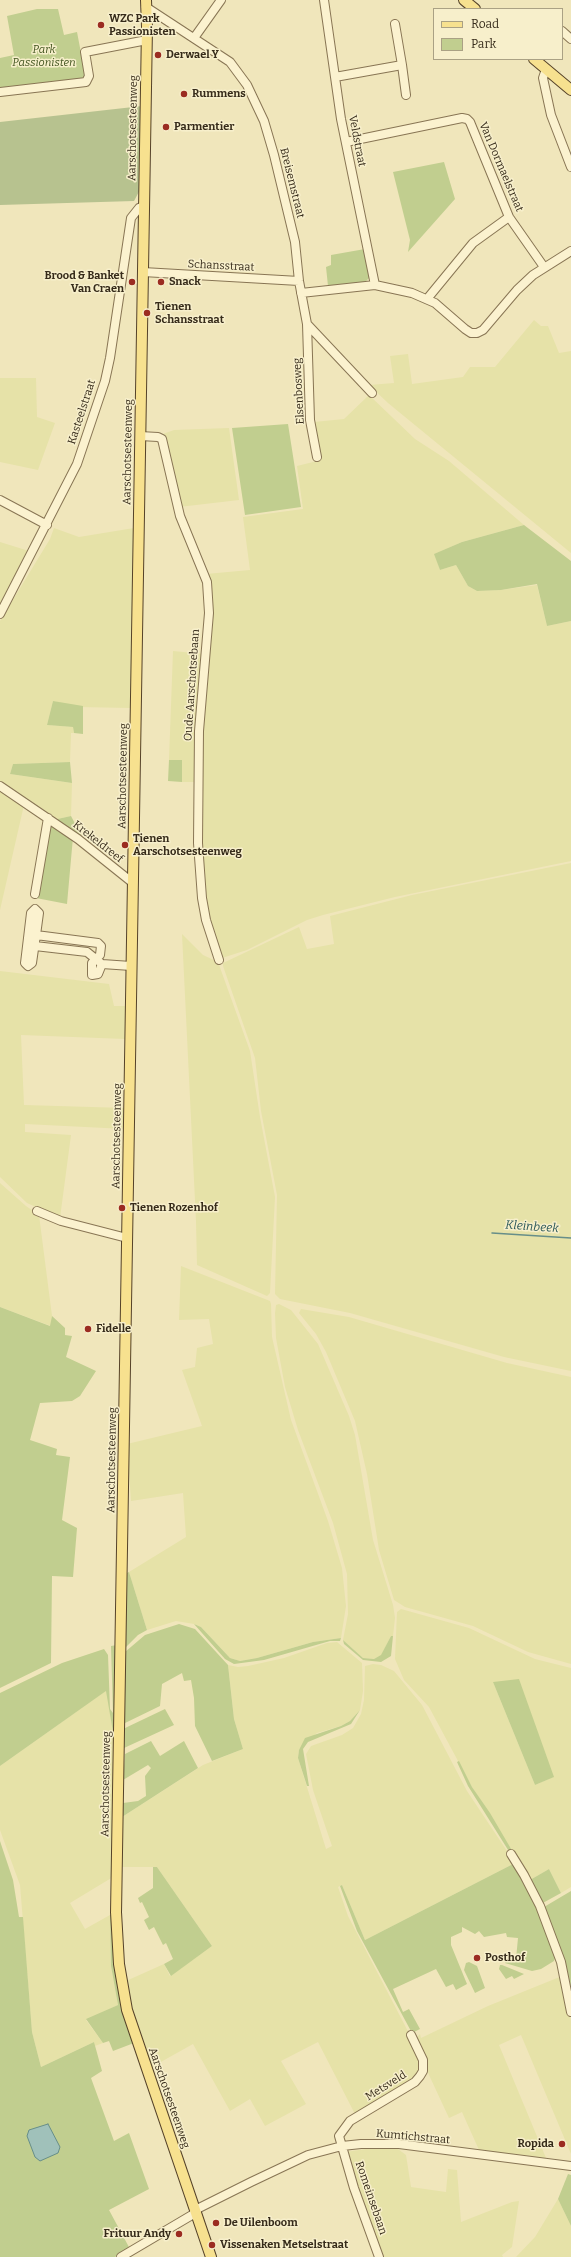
<!DOCTYPE html>
<style>
body{margin:0}
#map{position:relative;width:571px;height:2257px;overflow:hidden;background:#f0e6bb;font-family:Bitter,serif}
canvas{display:block}
.legend{position:absolute;left:433px;top:8px;width:130px;height:52px;box-sizing:border-box;background:#f7efcb;border:1px solid #aaa184;margin:0;padding:5px 7px;list-style:none;font-size:12px;color:#362b1a}
.legend li{display:flex;align-items:center;gap:8px;height:20px}
.legend b{width:20px;border:1px solid #aaa184}
</style>
<div id="map">
<canvas width="571" height="2257"></canvas>
<ul class="legend">
<li><b style="height:5px;background:#f7e18f"></b>Road</li>
<li><b style="height:11px;background:#c1ce8f"></b>Park</li>
</ul>
</div>
<script>
const ctx = document.querySelector('canvas').getContext('2d');
ctx.lineJoin = 'round';
function fill(path, color) { ctx.fillStyle = color; ctx.fill(path, 'evenodd'); }
const shape = rows => new Path2D(rows.map(r => 'M' + r).join(''));
function strokePath(path, color, width, dash) { ctx.strokeStyle = color; ctx.lineWidth = width; ctx.lineCap = dash ? 'butt' : 'round'; ctx.setLineDash(dash || []); ctx.stroke(path); }
function label(font, color, halo, rows, align = 'center') {
  ctx.font = font + ' Bitter,serif'; ctx.lineWidth = 3; ctx.setLineDash([]); ctx.textBaseline = 'middle'; ctx.strokeStyle = halo; ctx.fillStyle = color; for (const [text, x, y, turn = 0] of rows) {
    ctx.save(); ctx.translate(x, y); ctx.rotate((+turn || 0) * Math.PI / 180); ctx.textAlign = isNaN(turn) ? turn : align; if (halo) ctx.strokeText(text, 0, 0); ctx.fillText(text, 0, 0); ctx.restore();
  }
}
fill(shape([
 [534,320,541,326,548,326,559,353,571,351,571,553,388,403,369,385,394,383,390,356,408,354,412,384,463,377,470,367,495,367],
 [0,378,36,378,37,417,55,423,38,470,0,462],
 [369,395,415,439,449,461,524,525,462,542,435,554,440,570,456,565,468,586,477,591,501,590,537,585,547,626,571,621,571,861,395,897,323,915,307,920,247,950,222,958,220,957,203,896,199,775,211,605,206,574,250,570,243,517,303,509,297,466,321,460,314,422,344,419],
 [229,428,239,500,179,507,163,434,174,430],
 [54,528,79,537,134,528,131,708,77,707,53,701,47,725,73,727,74,733,71,733,70,762,13,764,10,774,72,783,71,816,53,820,0,784,0,621,50,539],
 [0,542,29,551,0,607],
 [173,651,204,654,196,782,182,782,182,760,169,760],
 [0,788,24,805,0,910],
 [571,863,571,1371,504,1357,350,1313,280,1299,275,1294,277,1195,261,1111,255,1058,223,966,223,963,299,927,307,949,334,944,330,916,412,895],
 [182,934,203,955,218,962,250,1051,260,1117,275,1197,270,1293,267,1296,197,1265,196,1221],
 [0,971,109,984,114,1006,126,1006,125,1039,21,1035,24,1105,125,1108,125,1129,25,1124,25,1132,71,1135,60,1218,27,1203,0,1177],
 [0,1183,26,1206,39,1215,52,1316,51,1326,0,1307],
 [181,1266,270,1301,271,1304,272,1337,291,1420,328,1521,342,1568,346,1606,341,1638,313,1642,257,1658,240,1661,230,1658,201,1627,194,1624,176,1621,147,1630,129,1572,186,1537,183,1493,131,1501,127,1444,202,1426,182,1370,195,1367,197,1348,213,1344,209,1319,179,1320],
 [279,1304,291,1310,318,1344,349,1416,355,1435,373,1540,393,1605,395,1618,393,1636,391,1636,381,1656,374,1659,363,1658,343,1640,348,1614,347,1574,333,1523,298,1430,285,1387,276,1338,275,1313,276,1305],
 [301,1309,349,1317,507,1363,571,1377,571,1664,528,1652,473,1626,405,1607,394,1600,379,1550,367,1474,355,1421,326,1352,316,1334,299,1313],
 [401,1609,469,1628,535,1659,571,1668,571,1887,561,1893,549,1869,530,1880,472,1787,429,1707,404,1680,395,1659,397,1612],
 [493,1682,553,1777,535,1785],
 [337,1642,362,1663,363,1691,360,1710,350,1721,341,1726,317,1733,299,1750,298,1758,326,1849,332,1846,313,1790,306,1754,311,1746,342,1735,353,1728,361,1714,364,1700,365,1666,373,1664,381,1665,394,1671,422,1705,467,1791,515,1863,365,1940,342,1885,338,1887,348,1916,413,2041,422,2064,415,2079,356,2116,318,2042,281,2061,306,2104,265,2126,250,2099,230,2111,193,2044,150,2068,130,2003,126,1981,164,1964,170,1976,212,1946,157,1867,121,1867,122,1817,203,1765,243,1749,234,1719,228,1665,238,1667,248,1666,284,1658,327,1643],
 [107,1690,113,1732,115,1769,113,1877,70,1903,85,1929,110,1915,111,1966,118,2005,86,2020,103,2043,95,2046,94,2042,41,2067,32,2032,20,1885,0,1830,0,1766],
 [562,1976,571,2021,571,2154,521,2035,499,2045,546,2158,479,2150,462,2112,449,2118,429,2075,416,2040,417,2037,420,2034,421,2038,488,2006],
 [373,2148,398,2149,406,2155,411,2187,446,2192,448,2169,457,2170,461,2222,512,2202,519,2201,512,2247,502,2255,503,2257,381,2257,345,2152],
 [558,2199,571,2226,571,2257,516,2257,535,2237]
]), '#e6e2a8');
fill(shape([
 [37,9,58,9,64,35,77,32,86,79,0,90,0,58,14,55,7,16],
 [444,162,455,199,408,252,410,240,393,172],
 [365,249,370,277,365,282,328,286,326,267,331,265,331,255],
 [288,424,301,507,245,515,232,428],
 [524,525,571,561,571,621,547,626,537,584,501,590,477,591,468,586,456,565,440,570,434,554,462,542],
 [53,701,83,706,83,734,74,733,73,727,47,725],
 [169,760,182,760,182,782,168,781],
 [70,762,72,783,10,774,13,764],
 [71,816,82,837,83,840,53,820],
 [49,822,73,837,67,904,36,898],
 [0,1307,50,1326,52,1316,65,1328,65,1335,72,1336,66,1357,96,1371,80,1396,72,1401,40,1403,30,1440,57,1449,56,1455,70,1457,62,1520,77,1528,73,1577,52,1576,51,1663,0,1688],
 [129,1572,147,1630,138,1635,125,1648,125,1574],
 [179,1624,195,1629,228,1665,234,1719,243,1749,212,1761,195,1726,194,1698,191,1680,184,1681,182,1673,162,1684,160,1706,123,1724,125,1652,145,1635],
 [194,1624,201,1627,230,1658,240,1661,257,1658,313,1642,341,1638,340,1641,330,1641,264,1660,234,1664,225,1659],
 [391,1636,393,1636,391,1656,381,1662,363,1660,344,1644,343,1640,363,1658,374,1659,381,1655],
 [117,1645,115,1769,113,1732,106,1691,0,1766,0,1693,62,1663,104,1649,108,1655,110,1709,113,1713,111,1646],
 [519,1679,554,1777,535,1785,493,1682],
 [165,1709,174,1725,124,1748,123,1729],
 [360,1710,351,1724,308,1742,303,1749,309,1786,307,1786,298,1758,299,1750,305,1738,341,1726,350,1721],
 [151,1741,160,1756,184,1741,198,1768,122,1817,123,1803,138,1801,146,1796,145,1776,151,1768,148,1765,123,1780,125,1754],
 [459,1761,472,1787,490,1813,517,1859,515,1861,468,1786,457,1762],
 [0,1841,13,1880,19,1917,23,1917,32,2032,41,2067,94,2042,102,2071,91,2078,114,2141,129,2133,149,2189,109,2210,130,2249,115,2257,0,2257],
 [515,1863,537,1905,556,1955,554,1961,541,1969,532,1971,505,1963,507,1957,516,1959,518,1938,507,1937,506,1933,484,1937,479,1931,475,1934,462,1927,462,1932,451,1937,451,1945,467,1984,456,1990,453,1984,446,1987,436,1969,393,1989,403,2012,409,2009,420,2029,412,2033,357,1931,340,1886,342,1885,365,1940],
 [153,1867,157,1867,212,1946,171,1976,164,1964,173,1959,166,1943,163,1945,154,1927,149,1930,144,1920,149,1917,142,1902,140,1903,138,1898,153,1888],
 [549,1869,561,1893,541,1904,530,1880],
 [571,1891,571,2002,544,1907],
 [113,1913,134,2043,113,2051,109,2041,103,2043,86,2019,118,2005,111,1966,110,1915],
 [469,1962,477,1966,485,1988,475,1993,464,1970,466,1963],
 [500,1965,502,1965,524,1974,514,1979,512,1976,506,1979,499,1969],
 [568,2174,571,2175,571,2226,558,2199]
]), '#c1ce8f');
fill(shape([
 [142,106,142,186,134,201,0,205,0,122]
]), '#b7c28f');
const water = shape([
 [48,2124,60,2147,58,2153,40,2161,35,2157,27,2136,29,2130,48,2124]
]);
fill(water, '#a0c1ba');
strokePath(water, '#678e89', 1);
strokePath(shape([
 [492,1233,571,1238]
]), '#678e89', 1.5);
const minor = shape([
 [324,0,341,119,375,285],
 [146,7,230,62,247,85,264,121,274,155,295,242,299,281,307,324,372,393],
 [395,24,402,65],
 [562,31,571,39],
 [194,38,221,0],
 [546,69,543,78,551,115,571,167],
 [335,77,402,65,406,95],
 [0,92,86,82,89,76,85,52,147,40],
 [346,142,462,118,467,119,470,122,509,217,544,267],
 [143,272,299,281],
 [301,293,375,285,412,293,435,303,465,329,471,333,477,333,483,330,517,290,533,275,571,251],
 [427,299,473,243,509,217],
 [307,324,310,420,317,457],
 [140,436,158,437,162,439,180,516,207,582,209,613,199,731,198,843,202,898,206,920,219,960],
 [0,500,47,525],
 [0,614,77,464,105,381,110,358,131,218,139,208,144,206],
 [0,786,78,839,133,883],
 [35,894,48,818],
 [35,909,39,913,36,935,32,963,28,966,25,963,31,913,35,909],
 [36,935,98,943,101,946,100,955,92,963,92,975,98,974,102,964],
 [35,946,87,952,102,964,131,966],
 [37,1211,61,1221,127,1238],
 [511,1854,524,1875,540,1906,561,1962,571,2012],
 [121,2257,192,2215,199,2208,251,2182,308,2155,342,2146,361,2144,399,2144,571,2166],
 [379,2257,354,2188,339,2136,350,2121,415,2082,420,2076,423,2071,423,2060,411,2035]
]);
const major = shape([
 [146,0,147,27,116,1912,119,1964,127,2010,211,2257],
 [464,0,475,9],
 [534,59,571,90]
]);
strokePath(minor, '#887554', 10);
strokePath(major, '#554229', 12);
strokePath(minor, '#fbf2cf', 8);
strokePath(major, '#f7e18f', 10);
for (const [x, y, r, color] of [
 [101,25,4,"#9b2c21"],
 [158,55,4,"#9b2c21"],
 [184,94,4,"#9b2c21"],
 [166,127,4,"#9b2c21"],
 [132,282,4,"#9b2c21"],
 [161,282,4,"#9b2c21"],
 [147,313,4,"#9b2c21"],
 [125,845,4,"#9b2c21"],
 [122,1208,4,"#9b2c21"],
 [88,1329,4,"#9b2c21"],
 [477,1958,4,"#9b2c21"],
 [562,2144,4,"#9b2c21"],
 [216,2223,4,"#9b2c21"],
 [179,2234,4,"#9b2c21"],
 [212,2245,4,"#9b2c21"]
]) { const dot = new Path2D(); dot.arc(x, y, r, 0, 2 * Math.PI); ctx.fillStyle = color; ctx.fill(dot); strokePath(dot, '#f7efcb', 1.5); }
label('bold 11px', '#362b1a', '#f7efcb', [
 ["WZC Park",109,19],
 ["Passionisten",109,32],
 ["Derwael Y",166,55],
 ["Rummens",192,94],
 ["Parmentier",174,127],
 ["Brood & Banket",124,276,"right"],
 ["Van Craen",124,289,"right"],
 ["Snack",169,282],
 ["Tienen",155,307],
 ["Schansstraat",155,320],
 ["Tienen",133,839],
 ["Aarschotsesteenweg",133,852],
 ["Tienen Rozenhof",130,1208],
 ["Fidelle",96,1329],
 ["Posthof",485,1958],
 ["Ropida",554,2144,"right"],
 ["De Uilenboom",224,2223],
 ["Frituur Andy",171,2234,"right"],
 ["Vissenaken Metselstraat",220,2245]
], 'left');
label('italic 11px', '#42541f', '#f7efcb', [
 ["Park",44,50],
 ["Passionisten",44,63]
]);
label('11px', '#362b1a', '#f7efcb', [
 ["Aarschotsesteenweg",133,128,-89],
 ["Veldstraat",357,141,79],
 ["Van Dormaelstraat",501,167,67],
 ["Breisemstraat",292,183,76],
 ["Schansstraat",221,266,3],
 ["Elsenbosweg",299,391,-93],
 ["Kasteelstraat",82,412,-72],
 ["Aarschotsesteenweg",128,452,-89],
 ["Oude Aarschotsebaan",192,685,-86],
 ["Aarschotsesteenweg",123,776,-89],
 ["Krekeldreef",98,842,38],
 ["Aarschotsesteenweg",117,1136,-89],
 ["Aarschotsesteenweg",112,1460,-89],
 ["Aarschotsesteenweg",106,1784,-89],
 ["Metsveld",386,2086,-32],
 ["Aarschotsesteenweg",169,2098,71],
 ["Kumtichstraat",413,2137,5],
 ["Romeinsebaan",371,2198,71]
]);
label('italic 12px', '#285657', '#f7efcb', [
 ["Kleinbeek",532,1227,4]
]);
</script>
